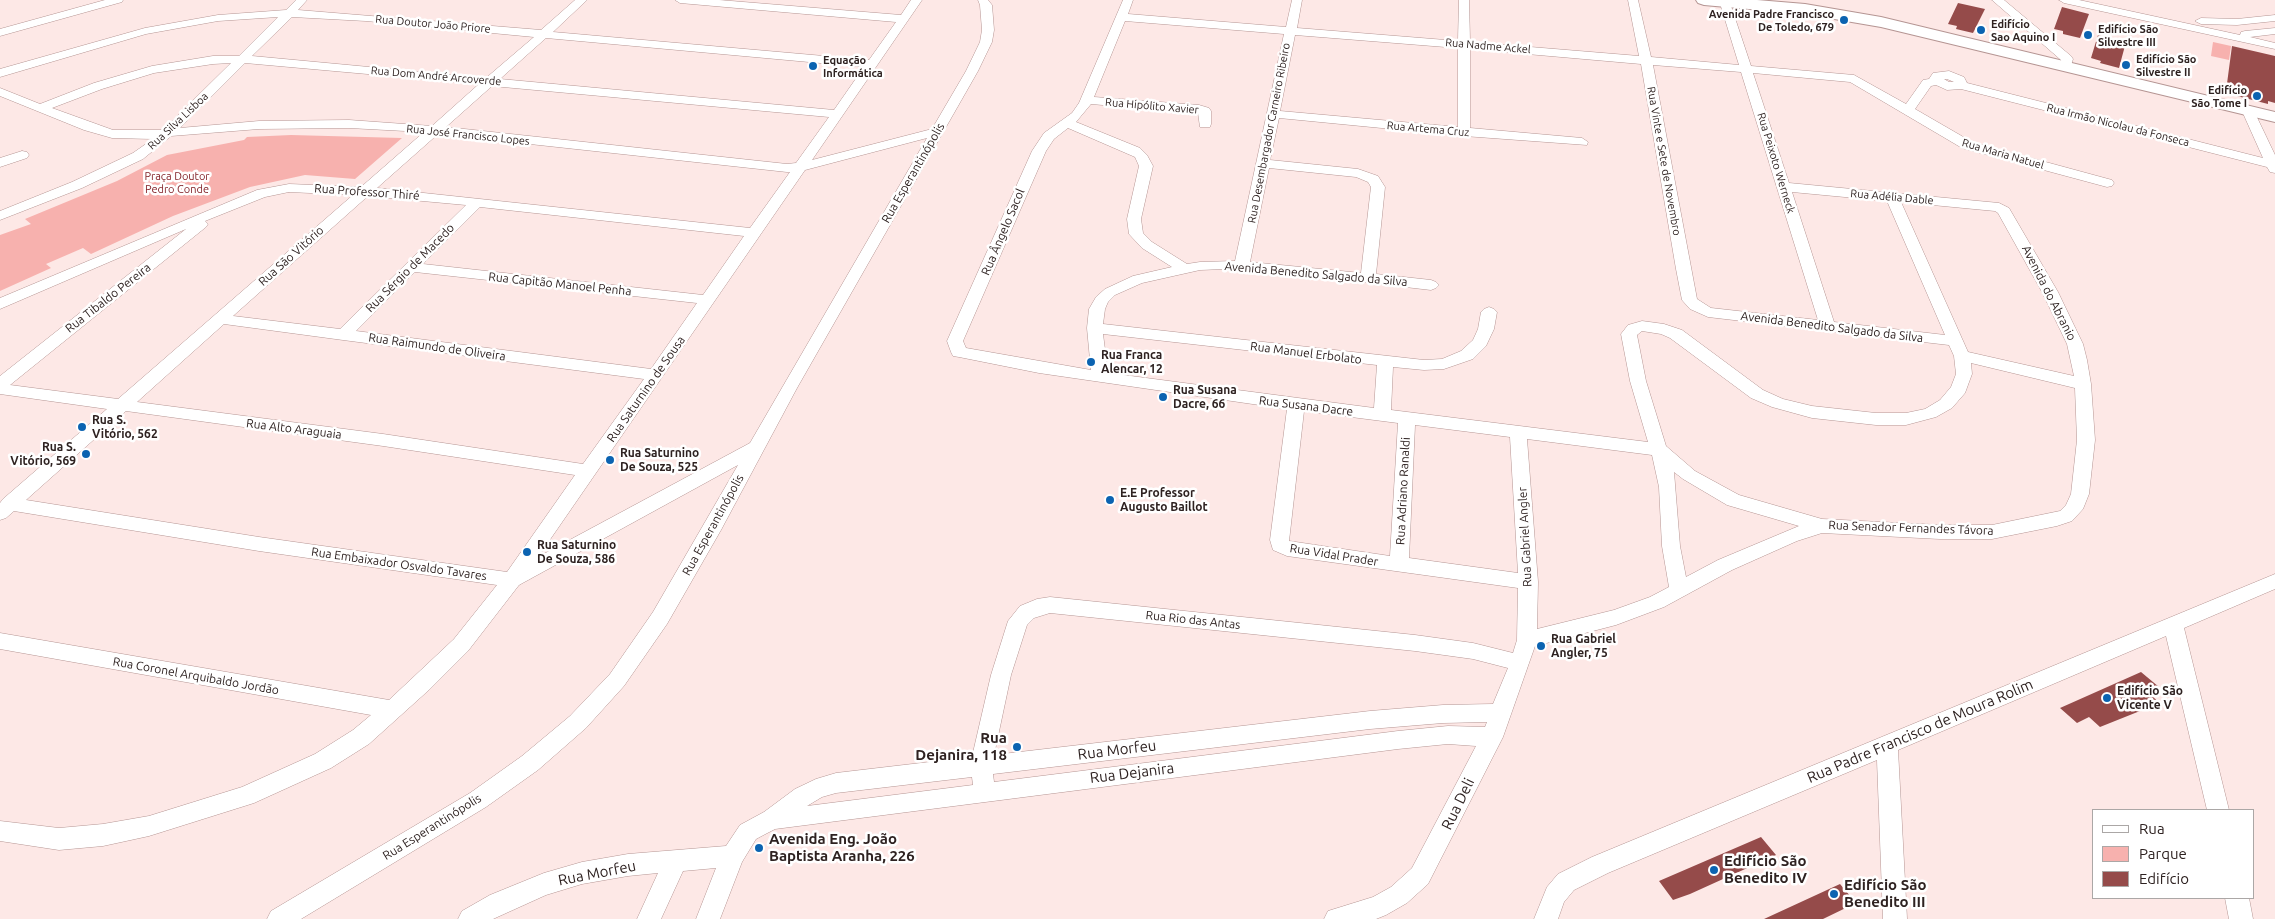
<!DOCTYPE html>
<meta charset="utf-8">
<style>
body{margin:0}
#map{position:relative;width:2275px;height:919px;overflow:hidden;background:#fde8e6;font-family:Ubuntu,sans-serif}
canvas{display:block}
.legend{position:absolute;left:2092px;top:809px;width:162px;height:90px;box-sizing:border-box;background:#fff;border:1px solid #aba7a6;margin:0;padding:6px 9px;list-style:none;font-size:15px;color:#2e2221}
.legend li{display:flex;align-items:center;gap:10px;height:25px}
.legend b{width:25px;border:1px solid #aba7a6}
</style>
<div id="map">
<canvas width="2275" height="919"></canvas>
<ul class="legend">
<li><b style="height:6px;background:#fff"></b>Rua</li>
<li><b style="height:14px;background:#f7b1ae"></b>Parque</li>
<li><b style="height:14px;background:#954b4a"></b>Edifício</li>
</ul>
</div>
<script>
const ctx = document.querySelector('canvas').getContext('2d');
ctx.lineJoin = 'round';
function fill(path, color) { ctx.fillStyle = color; ctx.fill(path, 'evenodd'); }
const shape = rows => new Path2D(rows.map(r => 'M' + r).join(''));
function strokePath(path, color, width, dash) { ctx.strokeStyle = color; ctx.lineWidth = width; ctx.lineCap = dash ? 'butt' : 'round'; ctx.setLineDash(dash || []); ctx.stroke(path); }
function label(font, color, halo, rows, align = 'center') {
  ctx.font = font + ' Ubuntu,sans-serif'; ctx.lineWidth = 5; ctx.setLineDash([]); ctx.textBaseline = 'middle'; ctx.strokeStyle = halo; ctx.fillStyle = color; for (const [text, x, y, turn = 0] of rows) {
    ctx.save(); ctx.translate(x, y); ctx.rotate((+turn || 0) * Math.PI / 180); ctx.textAlign = isNaN(turn) ? turn : align; if (halo) ctx.strokeText(text, 0, 0); ctx.fillText(text, 0, 0); ctx.restore();
  }
}
fill(shape([
 [2213,42,2231,46,2229,60,2211,56],
 [291,135,402,138,355,179,305,175,250,187,173,216,91,254,83,248,46,264,51,268,0,291,0,235,31,224,25,219,117,181,167,155,244,140,247,137]
]), '#f7b1ae');
fill(shape([
 [1958,3,1985,9,1973,33,1956,29,1957,26,1948,24],
 [2062,7,2089,14,2080,38,2063,34,2063,31,2054,29],
 [2098,35,2126,42,2119,68,2100,63,2101,61,2091,58],
 [2232,46,2275,56,2275,103,2268,101,2268,104,2237,96,2237,94,2226,91],
 [2141,672,2159,687,2147,692,2160,703,2100,727,2089,717,2077,723,2060,708],
 [1761,837,1776,855,1690,894,1673,900,1659,881],
 [1840,884,1856,903,1823,919,1764,919]
]), '#954b4a');
const street = shape([
 [105,0,123,0,122,2,0,36,0,29,105,0],
 [296,0,307,0,298,10,541,30,575,0,587,0,553,32,869,60,896,22,680,3,675,0,719,0,901,15,911,0,922,0,812,160,932,129,966,71,980,42,982,30,980,5,978,0,988,0,992,5,994,30,992,42,978,71,797,388,721,530,667,624,624,686,586,728,538,770,486,807,301,919,267,919,271,911,470,793,522,756,570,716,610,674,653,612,738,465,519,585,468,651,430,689,369,744,331,768,254,803,149,836,103,846,59,850,0,841,0,821,59,828,103,824,149,816,242,787,315,754,353,730,371,715,0,649,0,633,389,700,454,639,497,585,259,551,14,511,6,518,0,520,0,503,3,499,107,409,0,394,0,376,186,229,0,309,0,298,257,190,289,184,361,187,424,132,349,128,259,129,171,136,143,159,82,188,0,220,0,211,72,182,133,153,153,139,112,138,84,130,0,96,0,88,40,104,94,83,152,66,213,56,239,56,278,17,218,21,146,34,0,77,0,69,145,28,218,15,286,10,296,0],
 [292,17,366,21,534,37,486,78,252,56,292,17],
 [546,38,864,67,834,110,500,79,546,38],
 [231,63,163,130,113,130,52,108,102,89,154,73,213,64,231,63],
 [245,63,479,84,432,126,349,120,259,121,180,128,245,63],
 [492,86,829,117,796,163,787,164,446,127,492,86],
 [438,134,787,172,790,172,750,228,377,188,438,134],
 [927,138,750,443,538,557,805,170,927,138],
 [289,192,353,195,118,399,10,385,206,227,208,224,205,221,265,197,289,192],
 [368,196,466,205,340,329,233,316,368,196],
 [480,207,744,236,703,295,423,264,480,207],
 [415,272,697,303,651,369,356,331,415,272],
 [224,324,343,340,644,379,583,464,383,434,137,402,224,324],
 [126,411,383,446,575,475,507,572,259,537,26,500,126,411],
 [1123,0,1133,0,1128,14,1286,27,1292,0,1302,0,1297,28,1458,41,1459,0,1469,0,1470,42,1639,56,1628,0,1638,0,1651,57,1739,65,1719,0,1729,0,1751,66,1854,75,1906,104,1923,80,1929,79,1933,73,1949,71,1964,77,1967,83,2263,158,2242,111,2248,107,2254,111,2275,155,2275,173,2270,172,2267,167,1961,89,1947,90,1936,85,1931,86,1915,109,1972,142,2112,180,2114,183,2112,186,2107,187,1962,148,1850,82,1753,73,1789,183,1999,203,2009,208,2058,292,2083,344,2087,360,2091,384,2095,440,2089,494,2083,509,2072,521,2057,526,1992,539,1940,539,1822,533,1797,541,1732,570,1664,607,1616,625,1535,646,1503,737,1428,884,1407,903,1386,915,1376,919,1324,919,1328,911,1373,897,1391,887,1412,868,1476,746,1448,744,1398,749,775,829,756,839,742,862,720,919,696,919,716,868,683,871,661,919,637,919,658,873,628,876,582,884,546,895,493,919,458,919,462,911,490,895,544,873,582,862,628,854,726,846,740,825,764,812,795,789,816,779,836,773,972,757,991,675,1008,621,1020,606,1037,599,1050,597,1415,635,1473,643,1513,653,1517,640,1518,588,1287,556,1273,550,1270,540,1287,409,1039,373,959,357,953,356,951,352,947,341,1032,151,1044,133,1072,113,1079,103,1123,0],
 [1125,21,1284,34,1235,261,1200,262,1187,264,1152,242,1143,233,1141,219,1153,166,1147,155,1140,148,1076,122,1091,104,1198,113,1200,127,1210,127,1211,124,1211,111,1209,108,1199,105,1094,97,1125,21],
 [1295,35,1458,48,1458,127,1280,111,1295,35],
 [1470,49,1641,64,1676,269,1682,300,1690,309,1708,317,1949,345,1954,356,1956,374,1951,387,1940,400,1925,409,1906,413,1876,413,1812,406,1783,399,1763,390,1682,330,1664,324,1642,321,1628,325,1621,334,1630,381,1648,442,1391,410,1393,367,1424,370,1444,369,1473,359,1486,346,1494,329,1497,312,1494,309,1489,307,1484,309,1481,312,1478,329,1473,340,1461,351,1442,359,1424,360,1103,324,1105,309,1108,302,1115,295,1142,283,1200,270,1224,269,1276,272,1431,290,1436,288,1439,285,1436,282,1431,280,1376,274,1385,187,1378,176,1358,169,1270,160,1279,118,1464,136,1587,145,1588,142,1582,138,1470,128,1470,49],
 [1653,65,1741,72,1818,320,1711,308,1697,299,1653,65],
 [1944,79,1947,79,1954,82,1949,82,1944,79],
 [1068,128,1135,157,1139,166,1127,219,1129,234,1142,248,1172,267,1133,276,1105,289,1096,297,1089,309,1087,328,1091,370,966,348,963,341,1046,151,1054,139,1068,128],
 [1269,168,1356,177,1368,182,1371,187,1361,273,1250,262,1269,168],
 [1792,192,1887,201,1945,335,1834,322,1792,192],
 [1901,202,1995,211,1998,213,2042,292,2067,344,2074,376,1968,352,1901,202],
 [1642,331,1661,334,1670,338,1751,398,1772,407,1812,418,1876,425,1906,425,1936,417,1952,408,1965,393,1972,374,1971,363,2075,388,2077,440,2071,494,2066,505,2060,511,1992,525,1940,525,1822,519,1739,495,1695,471,1666,446,1646,381,1637,335,1642,331],
 [1103,334,1377,365,1374,408,1108,373,1103,334],
 [1304,411,1398,423,1390,556,1289,541,1304,411],
 [1415,425,1510,437,1518,573,1409,558,1415,425],
 [1527,439,1652,455,1659,487,1662,546,1669,587,1650,597,1614,610,1537,629,1538,582,1527,439],
 [1674,472,1683,479,1727,505,1799,526,1718,560,1686,577,1680,546,1674,472],
 [1050,613,1415,651,1473,659,1508,668,1493,704,1443,705,1370,711,994,755,1011,675,1027,625,1034,618,1050,613],
 [1487,722,1485,727,1448,726,1398,731,994,782,993,774,1370,729,1443,723,1487,722],
 [972,777,973,785,807,806,822,797,836,793,972,777],
 [1992,0,2004,0,2071,56,2073,59,2070,69,2062,69,2061,60,1992,0],
 [2059,0,2079,0,2240,35,2241,32,2245,31,2275,28,2275,34,2250,37,2275,43,2275,49,2064,3,2059,0],
 [2275,15,2275,21,2237,25,2201,24,2195,21,2201,18,2237,19,2275,15],
 [22,151,27,152,29,155,27,158,0,167,0,158,22,151],
 [2275,574,2275,589,2184,628,2229,810,2207,810,2166,636,1898,750,1907,919,1883,919,1877,760,1608,873,1574,890,1564,902,1558,919,1534,919,1547,887,1558,874,1592,857,2275,574],
 [2225,898,2249,898,2253,919,2229,919,2225,898]
]);
const secondary = shape([
 [1696,0,1757,0,1805,4,1881,17,2275,112,2275,122,1881,27,1805,14,1704,5,1698,3,1696,0]
]);
strokePath(street, '#b59593', 1);
strokePath(secondary, '#b59593', 2);
fill(street, '#fff');
fill(secondary, '#fff');
for (const [x, y, r, color] of [
 [1844,20,5,"#0b63b1"],
 [1981,30,5,"#0b63b1"],
 [2088,35,5,"#0b63b1"],
 [2126,65,5,"#0b63b1"],
 [813,66,5,"#0b63b1"],
 [2257,96,5,"#0b63b1"],
 [1091,362,5,"#0b63b1"],
 [1163,397,5,"#0b63b1"],
 [82,427,5,"#0b63b1"],
 [86,454,5,"#0b63b1"],
 [610,460,5,"#0b63b1"],
 [1110,500,5,"#0b63b1"],
 [527,552,5,"#0b63b1"],
 [1541,646,5,"#0b63b1"],
 [2107,698,5,"#0b63b1"],
 [1017,747,5,"#0b63b1"],
 [759,848,5,"#0b63b1"],
 [1714,870,5,"#0b63b1"],
 [1834,894,5,"#0b63b1"]
]) { const dot = new Path2D(); dot.arc(x, y, r, 0, 2 * Math.PI); ctx.fillStyle = color; ctx.fill(dot); strokePath(dot, '#fff', 2); }
label('bold 11px', '#2e2221', '#fff', [
 ["Avenida Padre Francisco",1834,14,"right"],
 ["De Toledo, 679",1834,27,"right"],
 ["Edifício",1991,24],
 ["Sao Aquino I",1991,37],
 ["Edifício São",2098,29],
 ["Silvestre III",2098,42],
 ["Edifício São",2136,59],
 ["Silvestre II",2136,72],
 ["Equação",823,60],
 ["Informática",823,73],
 ["Edifício",2247,90,"right"],
 ["São Tome I",2247,103,"right"]
], 'left');
label('11px', '#2e2221', '#fff', [
 ["Rua Doutor João Priore",433,24,5],
 ["Rua Nadme Ackel",1488,46,5],
 ["Rua Dom André Arcoverde",436,76,5],
 ["Rua Hipólito Xavier",1152,106,5],
 ["Rua Silva Lisboa",178,121,-43],
 ["Rua Irmão Nicolau da Fonseca",2118,125,14],
 ["Rua Artema Cruz",1428,129,5],
 ["Rua Desembargador Carneiro Ribeiro",1269,133,-79],
 ["Rua José Francisco Lopes",468,135,6],
 ["Rua Maria Natuel",2003,154,16],
 ["Rua Vinte e Sete de Novembro",1664,161,80],
 ["Rua Peixoto Werneck",1776,163,73],
 ["Rua Adélia Dable",1892,197,5]
]);
label('11px', '#832329', '#fff', [
 ["Praça Doutor",177,176],
 ["Pedro Conde",177,189]
]);
label('12px', '#2e2221', '#fff', [
 ["Rua Esperantinópolis",913,173,-60],
 ["Rua Professor Thiré",367,192,4],
 ["Rua Ângelo Sacol",1003,232,-67],
 ["Rua São Vitório",291,256,-42],
 ["Rua Sérgio de Macedo",410,268,-45],
 ["Avenida Benedito Salgado da Silva",1316,274,5],
 ["Rua Capitão Manoel Penha",560,284,6],
 ["Avenida do Abranio",2049,293,63],
 ["Rua Tibaldo Pereira",108,298,-38],
 ["Avenida Benedito Salgado da Silva",1832,327,7],
 ["Rua Raimundo de Oliveira",437,347,8],
 ["Rua Manuel Erbolato",1306,353,7],
 ["Rua Saturnino de Sousa",646,389,-55],
 ["Rua Susana Dacre",1306,406,7],
 ["Rua Alto Araguaia",294,429,7],
 ["Rua Adriano Ranaldi",1403,491,-87],
 ["Rua Esperantinópolis",713,525,-61],
 ["Rua Senador Fernandes Távora",1911,528,2],
 ["Rua Gabriel Angler",1525,537,-93],
 ["Rua Vidal Prader",1334,555,9],
 ["Rua Embaixador Osvaldo Tavares",399,564,8],
 ["Rua Rio das Antas",1193,620,6],
 ["Rua Coronel Arquibaldo Jordão",196,676,10],
 ["Rua Esperantinópolis",432,827,-32]
]);
label('bold 12px', '#2e2221', '#fff', [
 ["Rua Franca",1101,355],
 ["Alencar, 12",1101,369],
 ["Rua Susana",1173,390],
 ["Dacre, 66",1173,404],
 ["Rua S.",92,420],
 ["Vitório, 562",92,434],
 ["Rua S.",76,447,"right"],
 ["Vitório, 569",76,461,"right"],
 ["Rua Saturnino",620,453],
 ["De Souza, 525",620,467],
 ["E.E Professor",1120,493],
 ["Augusto Baillot",1120,507],
 ["Rua Saturnino",537,545],
 ["De Souza, 586",537,559],
 ["Rua Gabriel",1551,639],
 ["Angler, 75",1551,653],
 ["Edifício São",2117,691],
 ["Vicente V",2117,705]
], 'left');
label('15px', '#2e2221', '#fff', [
 ["Rua Padre Francisco de Moura Rolim",1920,731,-23],
 ["Rua Morfeu",1117,750,-7],
 ["Rua Dejanira",1132,773,-7],
 ["Rua Deli",1458,804,-64],
 ["Rua Morfeu",597,873,-11]
]);
label('bold 15px', '#2e2221', '#fff', [
 ["Rua",1007,738,"right"],
 ["Dejanira, 118",1007,755,"right"],
 ["Avenida Eng. João",769,839],
 ["Baptista Aranha, 226",769,856],
 ["Edifício São",1724,861],
 ["Benedito IV",1724,878],
 ["Edifício São",1844,885],
 ["Benedito III",1844,902]
], 'left');
</script>
